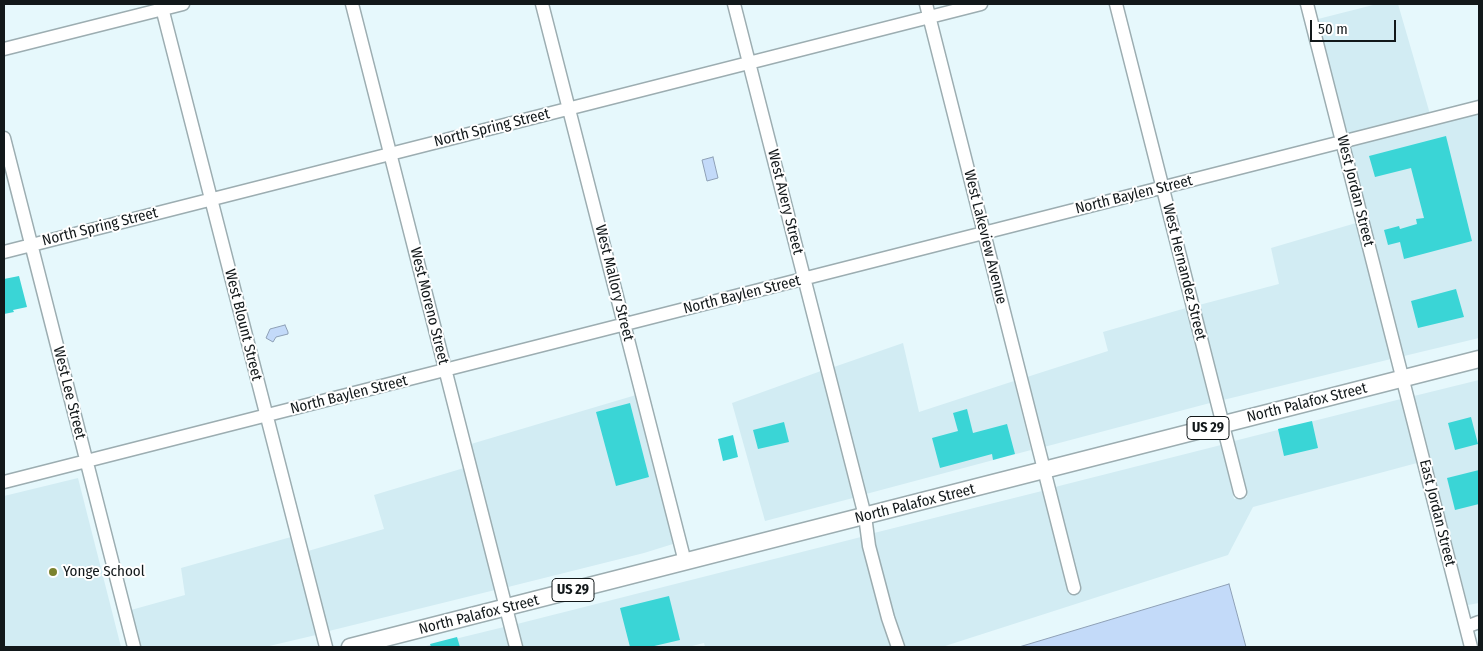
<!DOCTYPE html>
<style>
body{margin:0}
#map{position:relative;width:1483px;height:651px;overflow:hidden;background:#e6f8fc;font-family:"Fira Sans Condensed",sans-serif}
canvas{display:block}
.frame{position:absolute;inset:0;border:5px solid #12181a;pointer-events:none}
.scale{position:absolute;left:1310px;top:20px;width:86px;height:22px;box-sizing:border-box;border:2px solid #12181a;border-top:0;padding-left:6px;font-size:15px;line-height:18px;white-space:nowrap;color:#12181a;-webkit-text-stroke:4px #fff;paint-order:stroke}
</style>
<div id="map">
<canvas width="1483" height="651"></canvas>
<div class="frame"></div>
<div class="scale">50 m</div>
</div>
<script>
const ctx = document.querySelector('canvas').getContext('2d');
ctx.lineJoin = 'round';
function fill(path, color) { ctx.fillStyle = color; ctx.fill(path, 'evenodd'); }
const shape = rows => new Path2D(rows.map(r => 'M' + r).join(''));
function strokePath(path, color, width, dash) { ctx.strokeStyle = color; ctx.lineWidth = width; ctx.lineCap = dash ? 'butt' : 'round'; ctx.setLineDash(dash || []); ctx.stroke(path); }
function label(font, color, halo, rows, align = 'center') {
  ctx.font = font + ' "Fira Sans Condensed",sans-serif'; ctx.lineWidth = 4; ctx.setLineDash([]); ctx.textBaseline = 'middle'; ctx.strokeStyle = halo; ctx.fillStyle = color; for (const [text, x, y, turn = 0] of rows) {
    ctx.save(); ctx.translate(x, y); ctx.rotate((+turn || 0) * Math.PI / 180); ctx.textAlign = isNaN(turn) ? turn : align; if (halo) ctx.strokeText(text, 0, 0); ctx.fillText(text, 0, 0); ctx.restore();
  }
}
fill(shape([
 [1377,4,1398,4,1430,114,1347,135,1318,19],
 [1479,113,1479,338,1404,356,1350,146],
 [1356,223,1391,359,1223,400,1199,305,1279,284,1271,248],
 [1186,308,1210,403,1044,447,1027,377,1108,351,1103,332],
 [903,343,919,412,1014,381,1031,450,866,494,834,367],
 [821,371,853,498,765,521,732,403],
 [1479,380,1479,603,1468,605,1414,396],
 [636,395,673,544,644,553,508,587,471,444],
 [1401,399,1417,463,1253,507,1228,555,942,647,906,647,894,617,876,545,874,533,1042,491,1069,594,1081,592,1055,487,1221,445,1234,499,1247,497,1234,441],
 [464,468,495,590,329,631,308,551,384,529,374,495],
 [78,478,121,647,4,647,4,496],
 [291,537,316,635,265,647,141,647,131,610,185,595,181,568],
 [861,537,863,548,881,620,891,647,705,647,704,643,688,647,523,647,517,624],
 [504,627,509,647,422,647]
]), '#d2ecf3');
const water = shape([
 [713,157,718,178,707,181,702,160,713,157],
 [285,325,288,332,288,334,276,337,273,342,266,338,270,329,285,325],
 [1229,584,1246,647,1019,647,1229,584]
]);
fill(water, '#c3daf9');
strokePath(water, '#8ea0b6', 1);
fill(shape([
 [1446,136,1472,241,1404,259,1400,242,1388,245,1384,230,1399,226,1400,229,1417,224,1416,219,1424,218,1411,168,1375,177,1369,156],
 [19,276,27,307,13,310,14,312,4,314,4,279],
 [1456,289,1464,317,1418,328,1411,301],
 [630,403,649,477,616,486,596,412],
 [967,409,973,433,1007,424,1015,454,993,460,992,454,940,468,932,438,958,431,953,413],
 [1471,417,1478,444,1455,450,1448,423],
 [1312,421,1318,448,1284,456,1278,429],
 [784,422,789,442,758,449,753,430],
 [733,435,738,457,723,461,718,439],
 [1479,470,1479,504,1455,510,1447,478],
 [669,596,680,640,650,647,630,647,620,608],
 [457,637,460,647,431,647,430,644]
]), '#3ad5d6');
const minor = shape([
 [161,4,326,647],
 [352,4,516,647],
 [542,4,685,562],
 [734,4,865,516,869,546,888,618,898,647],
 [926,4,1074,588],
 [1116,4,1240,492],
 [1307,4,1471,647],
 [4,49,183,4],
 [4,138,134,647],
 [4,252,981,4],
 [4,482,1479,107],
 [1466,627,1479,622]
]);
const major = shape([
 [350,647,1479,359]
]);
strokePath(minor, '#9cadb1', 15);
strokePath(major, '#9cadb1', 19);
strokePath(minor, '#fff', 12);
strokePath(major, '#fff', 16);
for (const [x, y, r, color] of [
 [53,572,5,"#7a822e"]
]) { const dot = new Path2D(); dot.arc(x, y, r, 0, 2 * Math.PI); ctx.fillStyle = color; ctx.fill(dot); strokePath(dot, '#fff', 2); }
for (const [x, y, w] of [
 [1208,428,42],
 [573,590,42]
]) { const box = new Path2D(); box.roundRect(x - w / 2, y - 11.5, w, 23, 4); ctx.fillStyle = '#fff'; ctx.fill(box); strokePath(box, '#12181a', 1); }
label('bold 14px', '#12181a', null, [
 ["US 29",1208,428],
 ["US 29",573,590]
]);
label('15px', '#12181a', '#fff', [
 ["North Spring Street",492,128,-14],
 ["West Jordan Street",1355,191,76],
 ["North Baylen Street",1134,195,-14],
 ["West Avery Street",785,202,76],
 ["North Spring Street",100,227,-14],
 ["West Lakeview Avenue",985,237,76],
 ["West Hernandez Street",1184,272,76],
 ["West Mallory Street",614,283,76],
 ["North Baylen Street",742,295,-14],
 ["West Moreno Street",429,306,76],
 ["West Blount Street",243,325,76],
 ["West Lee Street",69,393,76],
 ["North Baylen Street",349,395,-14],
 ["North Palafox Street",1307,403,-14],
 ["North Palafox Street",915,504,-14],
 ["East Jordan Street",1437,513,76],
 ["North Palafox Street",479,615,-14]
]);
label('15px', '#12181a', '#fff', [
 ["Yonge School",63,572]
], 'left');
</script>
